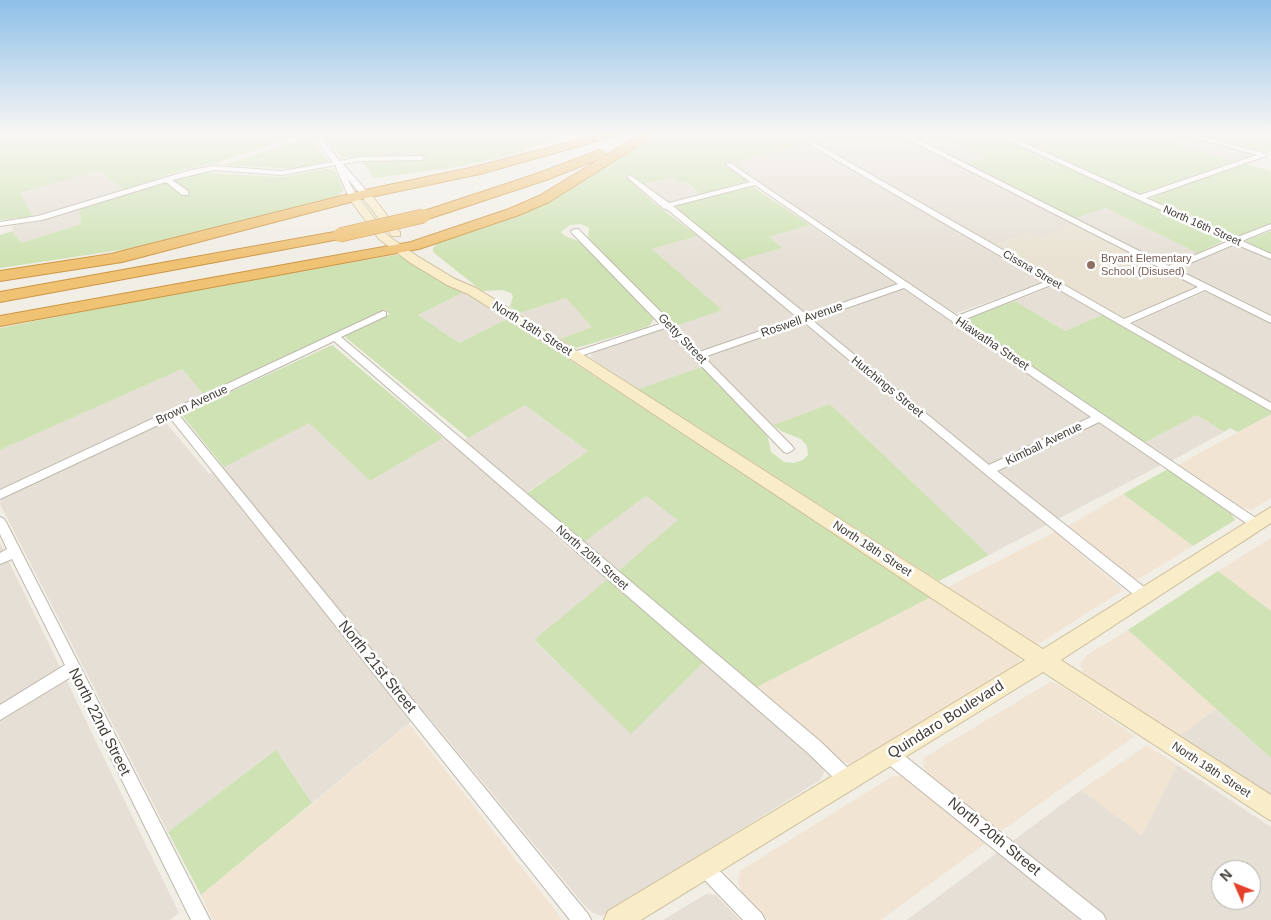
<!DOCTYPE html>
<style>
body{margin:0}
#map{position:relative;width:1271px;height:920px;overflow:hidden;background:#f1eee6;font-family:Helvetica,sans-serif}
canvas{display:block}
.north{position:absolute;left:1211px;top:860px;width:50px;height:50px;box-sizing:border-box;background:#fff;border:1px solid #b4b2af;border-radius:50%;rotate:314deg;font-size:14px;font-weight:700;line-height:20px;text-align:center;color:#433e36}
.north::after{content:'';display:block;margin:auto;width:18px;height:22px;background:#e4402b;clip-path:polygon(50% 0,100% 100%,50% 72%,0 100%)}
</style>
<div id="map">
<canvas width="1271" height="920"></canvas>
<div class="north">N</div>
</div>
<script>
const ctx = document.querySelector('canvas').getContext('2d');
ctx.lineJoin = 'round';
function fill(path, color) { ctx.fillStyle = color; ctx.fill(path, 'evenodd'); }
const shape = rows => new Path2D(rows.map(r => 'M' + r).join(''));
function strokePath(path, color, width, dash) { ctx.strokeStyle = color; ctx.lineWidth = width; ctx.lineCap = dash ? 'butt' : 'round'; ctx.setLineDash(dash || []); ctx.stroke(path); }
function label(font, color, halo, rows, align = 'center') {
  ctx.font = font + ' Helvetica,sans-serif'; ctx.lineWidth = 5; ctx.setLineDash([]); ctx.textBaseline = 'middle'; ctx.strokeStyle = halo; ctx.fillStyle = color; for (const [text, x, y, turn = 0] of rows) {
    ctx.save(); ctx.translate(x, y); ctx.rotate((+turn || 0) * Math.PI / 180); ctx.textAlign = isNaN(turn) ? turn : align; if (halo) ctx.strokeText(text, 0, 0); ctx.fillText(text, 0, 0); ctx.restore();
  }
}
fill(shape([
 [797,133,894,133,1075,225,1040,238,1030,232,986,248,1043,282,954,314,730,162,811,142],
 [903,133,945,133,955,139,953,140,988,158,963,163],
 [1157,133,1176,133,1256,155,1235,162,1181,146],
 [99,169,124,190,33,217,21,193],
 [671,178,681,183,685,182,701,194,666,203,644,184],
 [1106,208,1206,256,1235,245,1271,260,1271,317,1073,219],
 [79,209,81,224,21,243,12,231,14,225,37,222],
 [810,225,1161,465,989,555,830,404,773,425,712,364,638,389,590,357,594,352,721,310,652,249,698,236,731,262,781,248,768,237],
 [1051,287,1055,288,1102,315,1065,331,1015,301],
 [464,292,507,319,459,343,418,315],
 [1205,292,1214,295,1271,323,1271,403,1135,326,1134,323],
 [566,298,592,327,560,339,520,313],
 [182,369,204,395,0,490,0,450],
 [525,405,588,451,516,500,572,551,646,496,679,520,534,641,631,733,704,662,821,765,824,772,820,780,602,916,593,913,585,906,424,711,312,803,276,750,168,832,0,504,1,500,6,495,161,423,166,423,209,474,309,423,370,481,443,438,453,446],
 [1197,415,1224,432,1171,461,1144,443],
 [0,543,179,913,170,920,0,920],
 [1216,709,1271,758,1271,799,1176,738],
 [1177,765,1271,827,1271,920,907,920,1081,790,1142,835],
 [1221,870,1251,870,1251,900,1221,900],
 [706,894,716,895,740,920,663,920]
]), '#e5dfd5');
fill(shape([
 [1271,414,1271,498,1251,510,1238,506,1178,465],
 [1123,494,1193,546,1140,578,1134,579,1128,577,1066,527],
 [1055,532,1121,588,1120,592,1040,643,1034,644,946,588],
 [1271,538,1271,611,1218,571],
 [931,597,1013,650,1019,656,1020,662,851,764,843,762,834,756,755,688],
 [1128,630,1216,709,1176,738,1089,682,1083,674,1080,663,1087,655],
 [1050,682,1060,685,1135,736,1000,832,928,775,923,765,925,757],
 [409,724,556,911,561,920,213,920,201,895],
 [1147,745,1177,765,1142,835,1081,790],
 [893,776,902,776,986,843,881,920,768,920,742,893,738,882,740,871]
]), '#f1e4d3');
fill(shape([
 [1075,225,1194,284,1195,288,1124,317,1120,317,993,245,1030,232,1040,238]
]), '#e9e2d2');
fill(shape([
 [0,133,303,133,304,134,214,164,186,169,124,190,99,170,21,193,33,217,0,220],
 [319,133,570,133,510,156,450,168,374,178,359,157,341,158],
 [667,133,788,133,806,144,725,164,748,181,701,194,686,182,681,183,671,178,644,184,632,175,625,176,655,204,698,236,652,249,722,310,675,326,588,238,589,228,581,224,570,225,561,232,565,236,581,242,654,319,650,325,644,328,576,348,560,339,592,327,566,298,520,313,510,307,513,296,511,293,502,290,482,291,433,252,433,248,440,241,500,220,640,144],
 [945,133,1157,133,1181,146,1271,171,1271,223,1233,238,1147,200,1163,193,1155,189,1132,196,1226,240,1198,253,1106,208,1073,219,963,163,987,158,952,140,955,138],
 [1186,133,1271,133,1271,151,1265,153],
 [308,137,329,161,294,169,224,165],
 [327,169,335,171,344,190,337,198,154,245,0,268,0,235,12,231,21,243,81,224,79,209,189,175,206,173,282,177],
 [753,187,810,225,769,237,782,248,739,260,676,208,680,204],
 [1271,231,1271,255,1245,241],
 [395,255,403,256,464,292,418,315,459,343,507,319,931,597,755,688,618,571,678,520,646,496,584,542,526,494,588,451,525,405,468,438,344,336,390,314,385,310,204,395,182,369,0,450,0,328,176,293],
 [1015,301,1065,331,1102,315,1271,411,1271,414,1238,432,1230,428,1224,432,1197,415,1144,443,966,322,966,319],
 [332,345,443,438,370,481,309,423,224,467,182,415,185,413],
 [702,367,763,429,768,438,771,452,784,462,794,463,803,460,808,455,807,446,801,439,781,431,773,425,830,404,989,555,939,581,638,389],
 [1168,469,1231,513,1235,520,1193,546,1123,494],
 [1218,571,1271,611,1271,758,1128,630],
 [608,579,704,662,631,734,534,640],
 [276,750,312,803,201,895,168,832]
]), '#cee2b3');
const street = shape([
 [309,133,316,133,340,161,359,157,422,156,425,158,422,160,359,161,343,164,369,194,362,196,347,178,357,197,353,199,349,197,336,168,336,165,282,175,214,170,172,180,188,191,188,195,182,195,166,182,42,220,0,226,0,222,38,216,191,170,214,166,282,171,333,162,309,133],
 [790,133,798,133,1124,319,1198,287,896,133,905,133,1169,266,1229,241,993,133,1002,133,1140,195,1257,155,1178,133,1190,133,1266,154,1266,156,1146,198,1235,238,1271,224,1271,229,1242,241,1271,254,1271,259,1235,244,1176,269,1271,316,1271,323,1205,290,1130,323,1271,403,1271,411,1051,285,963,320,1260,521,1262,524,1260,527,1252,527,1099,422,997,471,1149,591,1151,595,1149,599,1144,601,1139,599,984,473,804,322,704,357,792,446,794,449,788,453,784,452,665,328,577,357,571,357,569,355,571,353,660,324,572,233,571,231,575,229,578,229,671,322,699,352,798,318,668,210,663,208,628,178,627,177,630,175,669,203,750,182,725,164,730,163,957,316,1045,282,790,133],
 [755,185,898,284,807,315,673,206,755,185],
 [904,288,1091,417,989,465,812,320,904,288],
 [383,311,386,312,386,316,341,337,821,742,854,774,856,780,854,786,848,788,842,786,809,754,334,341,179,415,588,914,591,920,570,920,171,419,0,499,0,490,383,311],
 [0,517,4,519,6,522,210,920,191,920,71,677,0,720,0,705,65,665,12,559,0,564,0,553,7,549,0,534,0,517],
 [890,747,896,749,1103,914,1106,920,1082,920,884,761,882,755,884,749,890,747],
 [704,858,710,861,762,914,765,920,743,920,698,873,695,867,698,861,704,858]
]);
const secondary = shape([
 [365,191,369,192,400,232,400,236,392,236,360,194,365,191],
 [353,194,357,195,387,235,417,256,455,279,476,288,579,352,1043,649,1271,507,1271,523,1061,660,1271,795,1271,821,1043,672,641,920,604,920,608,911,1025,660,569,358,468,294,447,285,409,262,379,239,348,197,353,194]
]);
const highway = shape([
 [605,133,626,133,480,174,366,198,122,262,0,281,0,271,111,254,365,190,474,167,605,133],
 [643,133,658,133,549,202,519,215,419,249,0,326,0,316,411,242,509,209,539,196,643,133],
 [600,150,606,154,604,157,546,180,428,219,418,219,416,216,418,213,536,174,600,150],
 [340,231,345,232,347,235,345,238,0,302,0,292,340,231]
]);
strokePath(street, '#bfb8ad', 2);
strokePath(secondary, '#cdbe9a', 2);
strokePath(highway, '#cd9645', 2);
fill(street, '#fff');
fill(secondary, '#f9ecc9');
fill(highway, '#efc274');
const highwayBridge = shape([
 [340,235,423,216]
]);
strokePath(highwayBridge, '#cd9645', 15, []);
strokePath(highwayBridge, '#efc274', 14);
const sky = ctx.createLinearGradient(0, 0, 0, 262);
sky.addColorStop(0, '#8ebfe8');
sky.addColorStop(0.51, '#f9f7f4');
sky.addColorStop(1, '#f9f7f400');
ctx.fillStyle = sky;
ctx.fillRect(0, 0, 1271, 262);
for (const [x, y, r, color] of [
 [1091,265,5,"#8d6e63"]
]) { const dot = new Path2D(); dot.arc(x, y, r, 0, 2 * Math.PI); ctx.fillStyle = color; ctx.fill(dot); strokePath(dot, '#fff', 2); }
label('11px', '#433e36', '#fff', [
 ["North 16th Street",1202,226,24],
 ["Cissna Street",1032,270,30]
]);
label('11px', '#785e54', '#fff', [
 ["Bryant Elementary",1101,259],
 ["School (Disused)",1101,272]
], 'left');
label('12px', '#433e36', '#fff', [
 ["Roswell Avenue",802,320,-19],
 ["North 18th Street",532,329,32],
 ["Getty Street",682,339,46],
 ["Hiawatha Street",992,344,34],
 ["Hutchings Street",887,387,39],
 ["Brown Avenue",192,405,-25],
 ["Kimball Avenue",1044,444,-26],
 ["North 18th Street",872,549,33],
 ["North 20th Street",592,558,41],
 ["North 18th Street",1211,770,33]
]);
label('15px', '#433e36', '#fff', [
 ["North 21st Street",377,667,51],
 ["Quindaro Boulevard",946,720,-32],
 ["North 22nd Street",99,722,63],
 ["North 20th Street",994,837,39]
]);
</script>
